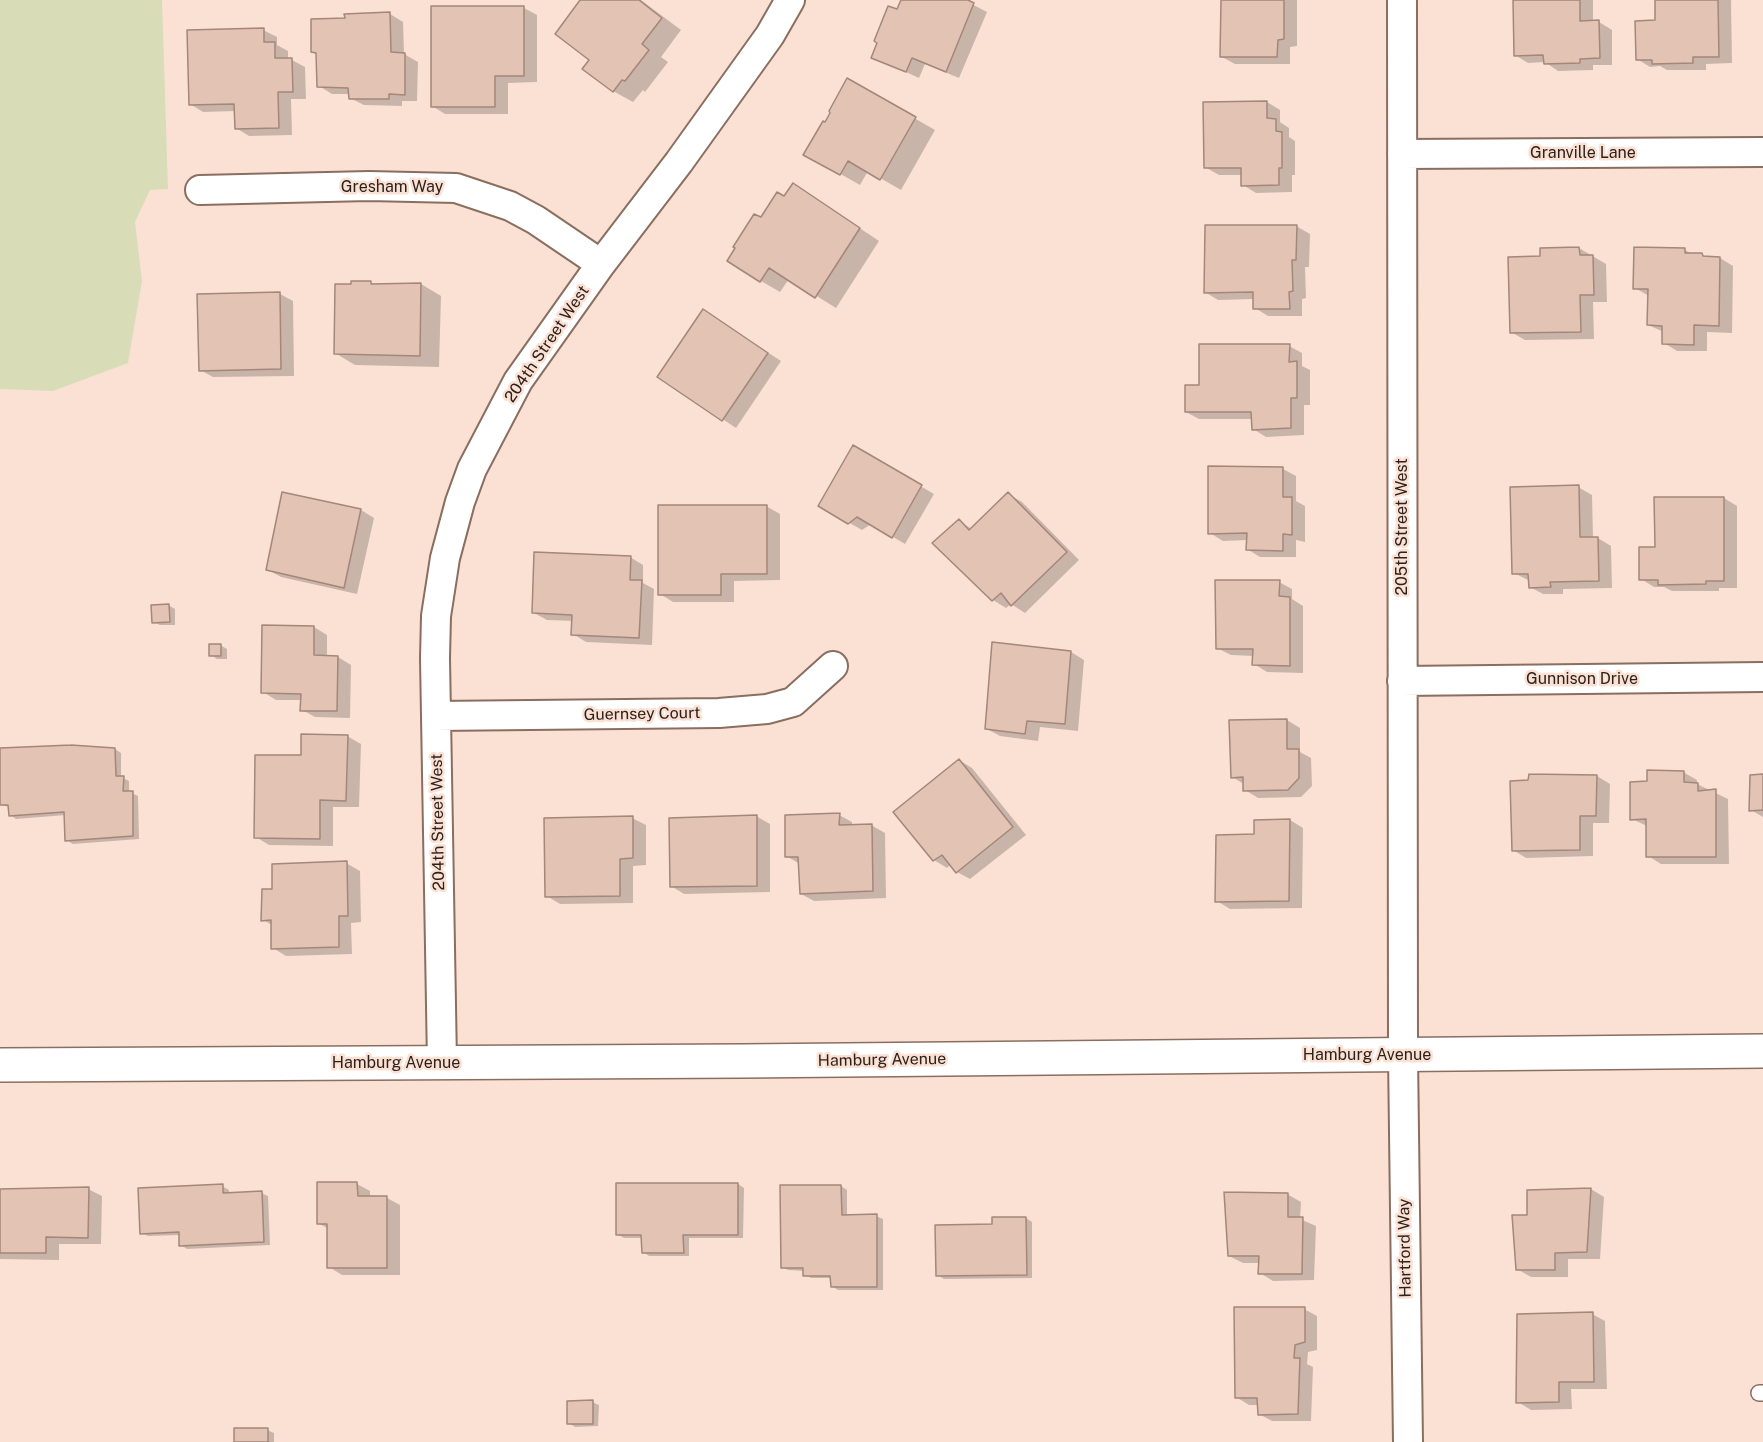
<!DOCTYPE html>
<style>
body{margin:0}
canvas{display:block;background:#fbe1d4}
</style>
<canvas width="1763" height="1442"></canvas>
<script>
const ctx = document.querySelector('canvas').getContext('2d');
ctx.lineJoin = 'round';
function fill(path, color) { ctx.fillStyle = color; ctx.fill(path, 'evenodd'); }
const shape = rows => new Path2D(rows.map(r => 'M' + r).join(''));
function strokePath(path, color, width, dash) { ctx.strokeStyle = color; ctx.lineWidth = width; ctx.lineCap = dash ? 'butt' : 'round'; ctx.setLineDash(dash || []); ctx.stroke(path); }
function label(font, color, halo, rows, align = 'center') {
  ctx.font = font + ' "Public Sans",sans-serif'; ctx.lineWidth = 5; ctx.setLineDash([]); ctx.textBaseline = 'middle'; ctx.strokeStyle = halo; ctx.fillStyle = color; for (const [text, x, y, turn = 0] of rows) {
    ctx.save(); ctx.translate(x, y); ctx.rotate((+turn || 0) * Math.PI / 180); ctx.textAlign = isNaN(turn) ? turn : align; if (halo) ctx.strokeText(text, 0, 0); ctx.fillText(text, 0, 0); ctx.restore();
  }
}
fill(shape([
 [0,0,162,0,168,189,150,190,135,222,142,281,128,363,53,391,0,389]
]), '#d8ddb8');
fill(shape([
 [582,0,641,0,681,30,661,57,668,62,645,92,643,90,633,102,613,91,591,60],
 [902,0,964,0,987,12,959,78,925,64,919,78,873,57],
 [1223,0,1297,0,1297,46,1290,47,1290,64,1235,64,1222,57],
 [1514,0,1593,0,1593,22,1599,22,1612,30,1612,65,1593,65,1593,70,1558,71,1545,62,1528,63,1515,55],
 [1656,0,1731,0,1732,63,1706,64,1706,70,1667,70,1660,66,1650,67,1637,59,1656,22],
 [524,8,537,15,537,82,508,83,508,114,445,114,432,106],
 [390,14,403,22,404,54,418,62,417,101,402,101,402,106,364,105,350,98,350,94,332,94,319,86,318,54,312,51],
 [263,30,277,37,277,45,288,51,288,60,292,60,305,67,306,99,291,99,292,135,249,136,236,128,236,111,203,112,190,104],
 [848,80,935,130,901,190,868,171,860,185,805,154,826,124],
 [1267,102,1280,110,1280,122,1289,128,1289,137,1295,141,1295,175,1292,175,1292,192,1256,193,1243,185,1242,175,1219,175,1205,167,1205,104],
 [813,197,879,241,836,308,789,279,780,292,761,281,762,218,785,198],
 [1296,226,1310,234,1309,267,1305,267,1306,298,1302,299,1302,316,1268,316,1255,308,1255,299,1218,300,1205,292],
 [1579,248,1606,264,1607,302,1593,302,1594,339,1525,340,1511,332,1542,258],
 [1685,250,1692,254,1720,258,1733,266,1732,333,1707,332,1707,351,1677,351,1664,343,1664,332,1648,325,1649,296,1635,288],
 [370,283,375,285,421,284,441,296,439,367,355,365,335,353],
 [280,294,293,301,294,376,213,377,200,370],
 [704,311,781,361,736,428,659,377],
 [1289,346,1302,353,1302,366,1310,370,1310,405,1304,405,1304,435,1266,437,1253,429,1253,419,1199,419,1186,412,1200,386],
 [853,447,934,494,905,544,871,524,862,530,820,506],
 [1283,469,1296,476,1296,501,1305,506,1305,542,1296,540,1296,557,1260,557,1247,549,1248,540,1223,541,1210,533],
 [1578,487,1592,495,1593,538,1598,538,1611,546,1612,588,1563,589,1563,594,1543,594,1530,587,1530,581,1514,573],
 [1008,494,1022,502,1079,560,1025,613,1011,604,1006,608,993,600,935,543,959,521,972,529],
 [1724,498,1737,506,1737,588,1719,588,1719,591,1672,591,1664,587,1654,587,1641,579,1656,549],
 [766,506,780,514,780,580,734,581,734,602,673,602,660,594],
 [361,510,374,518,357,594,281,577,268,570],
 [630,557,643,565,643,583,654,589,652,645,586,642,573,634,574,621,547,620,534,613],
 [1279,582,1292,589,1292,599,1303,606,1303,673,1267,672,1254,664,1254,656,1231,655,1217,648],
 [168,605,175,609,175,625,160,625,153,622],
 [314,627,327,635,327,657,338,657,351,665,350,718,315,717,302,710,302,700,276,700,263,692],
 [994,644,1071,652,1084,660,1078,731,1040,727,1038,741,1000,736,987,729],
 [220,645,227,649,227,659,217,659,211,655],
 [1287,720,1300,728,1300,752,1311,758,1312,786,1301,797,1258,798,1245,790,1244,784,1232,777],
 [347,736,361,744,359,807,333,807,333,846,269,845,256,837,302,757],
 [115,749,121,753,121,777,129,781,129,792,138,796,139,839,73,844,66,840,66,815,16,819,10,815,10,807,0,805,0,750],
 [959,760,972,768,1026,835,970,879,957,872,951,864,947,868,934,860],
 [1683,772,1697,780,1697,784,1728,799,1729,864,1661,864,1648,856,1647,826,1632,819],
 [1597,776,1610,784,1609,823,1593,823,1593,856,1526,858,1513,850],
 [1763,776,1763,817,1751,810],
 [839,815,852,822,852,826,871,825,885,833,886,898,814,901,801,894,800,864,786,856],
 [756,816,770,824,770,892,684,894,671,886],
 [632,818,646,825,646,865,633,866,633,903,560,904,547,896],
 [1290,820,1303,828,1302,908,1230,909,1217,901,1256,835],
 [346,863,360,871,361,922,351,923,352,954,286,956,273,948,272,925,263,920,274,890],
 [357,1184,370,1191,370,1198,387,1198,400,1205,400,1275,342,1275,329,1267,329,1229,318,1223],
 [738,1184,744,1188,743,1238,689,1238,689,1256,649,1256,643,1252,643,1238,624,1238,617,1234],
 [222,1186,229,1190,229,1194,261,1193,268,1196,270,1245,187,1249,181,1245,180,1235,148,1236,142,1233],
 [841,1186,847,1190,847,1216,876,1216,883,1219,883,1290,838,1290,832,1286,832,1278,811,1278,805,1275,805,1271,788,1270,782,1267],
 [88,1189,102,1196,101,1244,59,1244,59,1260,0,1259,0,1191],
 [1591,1189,1604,1197,1600,1259,1568,1259,1568,1277,1531,1277,1517,1269,1529,1217],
 [1287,1194,1301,1202,1300,1219,1316,1226,1314,1280,1273,1281,1260,1273,1260,1263,1243,1263,1229,1256],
 [1026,1218,1032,1222,1032,1278,944,1279,937,1275,994,1226],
 [1304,1309,1317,1316,1317,1350,1308,1352,1307,1364,1313,1367,1311,1421,1272,1421,1259,1414,1259,1405,1249,1405,1236,1397],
 [1592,1314,1605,1321,1607,1389,1571,1389,1572,1409,1531,1410,1518,1402],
 [592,1402,599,1405,598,1426,575,1427,569,1423],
 [267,1430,274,1433,274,1442,236,1442]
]), '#0003');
const building = shape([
 [580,0,639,0,662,18,642,44,649,50,625,81,622,80,613,92,582,69,589,60,555,34,580,0],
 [901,0,968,0,974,3,946,72,912,58,906,72,871,58,877,43,874,41,888,6,897,9,901,0],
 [1221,0,1284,0,1284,39,1278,40,1277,57,1220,57,1221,0],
 [1513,0,1580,0,1580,21,1599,20,1600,58,1580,59,1580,63,1544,64,1543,55,1514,56,1513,0],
 [1655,0,1718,0,1719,57,1693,57,1693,63,1652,64,1652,60,1636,60,1635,21,1655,20,1655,0],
 [431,6,524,6,524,76,495,76,495,107,431,107,431,6],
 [390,12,391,52,405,53,405,95,389,94,389,99,349,99,348,88,317,87,316,53,311,52,311,19,345,18,344,14,390,12],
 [264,28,264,42,275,42,275,58,292,58,293,92,278,92,279,128,235,129,234,104,189,105,187,30,264,28],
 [847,78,916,117,880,180,848,161,840,175,803,155,823,121,825,122,830,113,829,111,847,78],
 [1267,101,1267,118,1276,119,1276,131,1282,132,1282,168,1279,168,1279,185,1241,186,1241,168,1204,168,1203,102,1267,101],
 [793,183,860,228,815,298,769,268,760,282,727,261,735,248,733,247,754,214,761,217,777,192,784,196,793,183],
 [1205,225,1297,225,1296,260,1292,260,1293,291,1289,292,1290,309,1253,309,1253,292,1204,293,1205,225],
 [1579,247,1580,255,1593,255,1594,295,1580,295,1581,332,1510,333,1508,257,1540,256,1540,248,1579,247],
 [1634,247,1685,248,1685,253,1702,253,1703,256,1720,257,1719,326,1694,325,1694,345,1662,344,1662,326,1647,325,1648,289,1633,289,1634,247],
 [351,281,371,281,371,284,421,283,420,356,334,354,335,284,351,284,351,281],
 [280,292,281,369,199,371,197,294,280,292],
 [703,309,768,353,722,421,657,377,703,309],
 [1199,344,1290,344,1289,362,1297,361,1297,398,1291,398,1291,428,1252,430,1251,412,1185,412,1185,385,1199,385,1199,344],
 [853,445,922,485,892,538,857,517,848,524,818,506,853,445],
 [1208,466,1283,467,1283,497,1292,497,1292,535,1283,534,1283,551,1246,550,1247,533,1208,534,1208,466],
 [1579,485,1580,537,1598,537,1599,581,1550,582,1551,587,1529,588,1528,574,1512,574,1510,487,1579,485],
 [282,492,361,509,344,588,266,570,282,492],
 [1008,492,1067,552,1011,606,1001,593,992,601,932,543,959,519,969,530,1008,492],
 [1654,497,1724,497,1724,581,1706,581,1706,584,1658,585,1658,580,1639,580,1639,547,1655,547,1654,497],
 [658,505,767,505,767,574,721,574,721,595,658,595,658,505],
 [534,552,631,556,630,580,642,580,639,638,571,635,572,615,532,613,534,552],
 [1215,580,1280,580,1279,596,1290,597,1290,666,1252,665,1253,649,1216,649,1215,580],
 [169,604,170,622,152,623,151,605,169,604],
 [262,625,314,626,314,655,338,656,337,711,300,711,301,694,261,693,262,625],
 [992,642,1071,651,1065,724,1027,721,1025,734,985,729,992,642],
 [209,644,221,644,221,656,209,656,209,644],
 [1287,719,1287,749,1299,749,1299,778,1288,790,1243,791,1243,777,1231,778,1229,720,1287,719],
 [301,734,348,735,346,801,320,800,320,839,254,838,255,755,301,755,301,734],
 [71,745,115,748,116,776,124,776,123,791,133,791,133,836,65,841,64,812,9,816,8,805,0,805,0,748,71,745],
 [959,759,1013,827,956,873,942,855,933,861,893,812,959,759],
 [1647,770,1684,771,1684,782,1698,783,1698,791,1716,789,1716,857,1646,857,1646,819,1630,820,1630,782,1647,781,1647,770],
 [1529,774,1597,775,1596,816,1580,816,1580,850,1512,851,1510,781,1528,780,1529,774],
 [1763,774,1763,810,1749,811,1750,775,1763,774],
 [840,813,839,825,872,824,873,891,800,894,798,857,785,857,785,815,840,813],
 [757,815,757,886,670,887,669,818,757,815],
 [633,816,633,858,620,859,620,896,545,897,544,818,633,816],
 [1290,819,1289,901,1215,902,1216,835,1254,834,1254,820,1290,819],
 [347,861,348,916,339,916,339,947,271,949,271,920,261,921,262,889,272,889,272,864,347,861],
 [317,1182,357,1182,358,1196,387,1196,387,1268,327,1268,327,1224,317,1224,317,1182],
 [616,1183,738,1183,738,1235,683,1235,684,1253,642,1253,641,1235,616,1235,616,1183],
 [223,1184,223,1193,262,1191,264,1242,179,1246,179,1232,140,1234,138,1188,223,1184],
 [780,1185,841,1185,842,1215,877,1214,877,1287,831,1287,830,1276,803,1276,803,1268,781,1268,780,1185],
 [89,1187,88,1238,46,1237,46,1253,0,1253,0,1189,89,1187],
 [1591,1188,1587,1252,1555,1253,1555,1270,1516,1270,1512,1215,1527,1215,1527,1190,1591,1188],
 [1224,1192,1288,1193,1288,1217,1303,1217,1302,1274,1258,1274,1259,1256,1228,1256,1224,1192],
 [992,1217,1026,1217,1027,1275,936,1276,935,1225,992,1224,992,1217],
 [1234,1307,1305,1307,1305,1342,1295,1345,1294,1358,1300,1358,1298,1414,1258,1415,1257,1398,1235,1398,1234,1307],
 [1593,1312,1594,1382,1559,1382,1559,1402,1516,1403,1517,1314,1593,1312],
 [593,1400,593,1424,567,1424,567,1401,593,1400],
 [234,1428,268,1428,268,1442,234,1442,234,1428]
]);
fill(building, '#e2c3b4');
strokePath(building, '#a48779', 1.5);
const lane = shape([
 [1759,1393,1763,1393]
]);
const street = shape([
 [1402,0,1403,1055,1408,1442],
 [1402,154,1763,152],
 [200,190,369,186,456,188,510,206,536,220,601,264],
 [1402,681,1763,677],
 [436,716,719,713,767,709,793,702,833,666],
 [442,1063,435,658,436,616,445,558,460,502,472,469,518,381,601,264,679,162,770,35,790,0]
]);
const secondary = shape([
 [0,1065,743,1061,1763,1051]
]);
strokePath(lane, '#8a6e60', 18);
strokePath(street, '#8a6e60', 32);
strokePath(secondary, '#8a6e60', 36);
strokePath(lane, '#fff', 15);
strokePath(street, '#fff', 28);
strokePath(secondary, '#fff', 33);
label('16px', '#2c211b', '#fbe1d4', [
 ["Granville Lane",1583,153],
 ["Gresham Way",392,187],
 ["204th Street West",547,344,-56],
 ["205th Street West",1402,527,-90],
 ["Gunnison Drive",1582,679],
 ["Guernsey Court",642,714,-1],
 ["204th Street West",438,822,-91],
 ["Hamburg Avenue",1367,1055],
 ["Hamburg Avenue",882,1060,-1],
 ["Hamburg Avenue",396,1063],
 ["Hartford Way",1405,1248,-91]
]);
</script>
